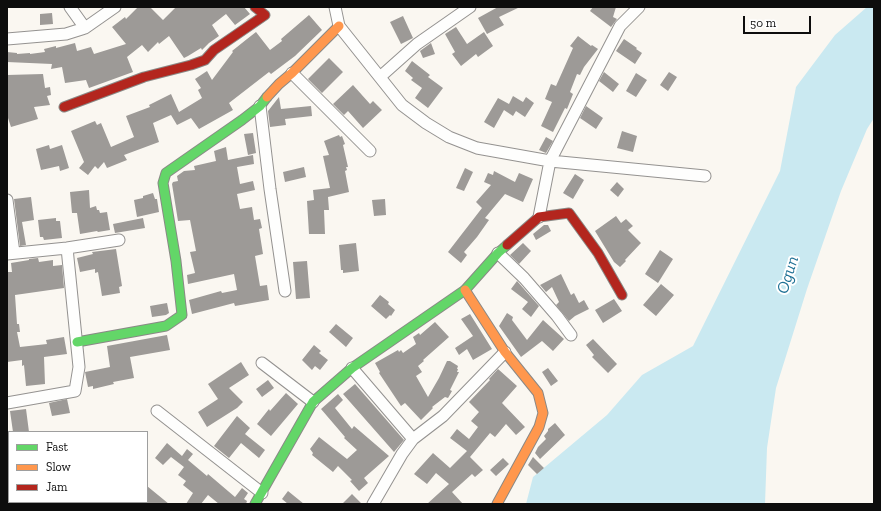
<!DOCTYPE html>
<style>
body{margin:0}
#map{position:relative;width:881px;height:511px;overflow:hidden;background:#faf7f1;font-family:"Zilla Slab",serif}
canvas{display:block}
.frame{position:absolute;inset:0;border:8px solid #0d0d0d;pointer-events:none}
.legend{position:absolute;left:8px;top:431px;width:140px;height:72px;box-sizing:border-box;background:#fff;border:1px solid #9e9e9e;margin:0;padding:5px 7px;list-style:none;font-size:12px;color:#0d0d0d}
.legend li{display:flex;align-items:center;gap:8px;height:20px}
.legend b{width:20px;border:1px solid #9e9e9e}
.scale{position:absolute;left:743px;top:16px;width:68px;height:18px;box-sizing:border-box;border:2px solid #0d0d0d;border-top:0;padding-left:5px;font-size:12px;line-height:14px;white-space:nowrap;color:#0d0d0d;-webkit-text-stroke:3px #fff;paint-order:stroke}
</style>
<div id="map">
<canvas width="881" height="511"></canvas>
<div class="frame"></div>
<ul class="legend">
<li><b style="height:5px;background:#63d668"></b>Fast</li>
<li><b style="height:5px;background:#ff974d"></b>Slow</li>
<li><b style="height:5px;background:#b3261e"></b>Jam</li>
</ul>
<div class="scale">50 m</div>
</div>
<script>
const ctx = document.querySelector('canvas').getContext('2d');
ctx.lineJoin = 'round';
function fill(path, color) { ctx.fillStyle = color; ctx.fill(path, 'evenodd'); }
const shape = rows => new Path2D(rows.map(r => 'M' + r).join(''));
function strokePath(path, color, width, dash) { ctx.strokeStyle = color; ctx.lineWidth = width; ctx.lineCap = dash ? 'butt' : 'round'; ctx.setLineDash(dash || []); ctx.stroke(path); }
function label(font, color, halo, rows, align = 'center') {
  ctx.font = font + ' "Zilla Slab",serif'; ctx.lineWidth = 4; ctx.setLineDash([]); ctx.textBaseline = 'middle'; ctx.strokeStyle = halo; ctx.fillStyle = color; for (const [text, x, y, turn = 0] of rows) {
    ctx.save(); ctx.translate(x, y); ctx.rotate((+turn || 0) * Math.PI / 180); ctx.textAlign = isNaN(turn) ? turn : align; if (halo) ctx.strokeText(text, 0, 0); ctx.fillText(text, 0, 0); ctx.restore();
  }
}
fill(shape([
 [867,7,874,7,874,118,867,129,841,191,807,289,776,388,767,448,765,504,526,504,533,477,607,415,642,375,693,346,780,171,796,87,835,35]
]), '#cae9f1');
fill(shape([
 [138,7,150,7,163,20,176,7,244,7,250,14,235,25,226,14,212,25,219,36,209,43,202,50,201,48,188,56,184,58,169,36,159,44,158,42,148,52,142,45,127,57,133,72,89,88,86,80,65,83,62,67,51,69,52,64,7,62,7,52,17,53,17,54,30,53,30,54,45,52,44,49,56,46,56,48,75,43,77,51,91,47,94,54,126,44,112,27,125,17,126,19],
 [498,7,520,7,499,17,504,25,487,34,478,18],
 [593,7,616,7,613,17,617,19,611,27,590,11],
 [52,13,53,24,40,25,40,14],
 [309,15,322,30,295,56,271,74,269,72,229,103,233,110,199,129,191,118,177,125,171,115,153,123,159,142,124,155,127,160,107,168,104,162,98,169,95,166,88,175,79,168,84,162,71,131,95,121,97,125,101,123,111,147,134,137,126,116,150,107,149,105,171,94,179,112,202,98,198,90,201,88,195,79,207,71,212,80,233,52,232,51,247,39,256,32,270,50,282,41,281,39],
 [403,16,413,38,401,44,390,22],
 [456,27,467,44,484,32,493,46,478,57,476,54,461,66,452,54,455,52,445,34],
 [578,36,591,46,592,45,598,49,584,67,580,75,577,74,570,92,573,94,567,109,565,108,553,132,541,126,552,102,545,99,551,84,556,86,573,48,570,46],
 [624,39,637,48,636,49,642,53,635,64,616,51],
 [431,43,435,54,423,58,420,51],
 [329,58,343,72,322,93,308,79],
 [412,61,430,75,428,77,443,88,428,108,415,98,422,88,411,80,413,78,405,71],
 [604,72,619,84,613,92,599,81],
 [669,72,677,77,668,91,660,85],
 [636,73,647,80,636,97,626,91],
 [43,74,45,88,50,87,51,95,47,96,50,105,34,107,38,119,11,127,7,115,8,115,7,75],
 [353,85,370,104,373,101,382,110,363,128,348,111,344,115,333,104],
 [513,96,523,102,526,97,534,103,525,117,516,111,513,116,504,110,494,128,484,122,498,98,509,104],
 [279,97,281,109,311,106,312,116,285,119,286,125,270,127,268,111],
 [586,106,603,118,596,129,580,118],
 [622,131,637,136,633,152,617,148],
 [253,133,256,153,248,155,244,134],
 [339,135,340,137,342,136,345,144,343,145,348,167,346,167,347,170,345,171,349,192,328,197,329,210,324,210,325,234,309,234,307,201,314,200,313,190,330,188,323,156,329,155,324,141],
 [546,137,553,141,546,153,539,150],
 [49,145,50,149,62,145,69,168,60,171,59,166,41,170,36,149],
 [226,147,228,160,253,155,254,164,237,167,240,184,253,181,255,190,237,194,240,209,252,207,254,220,260,219,262,228,259,229,263,254,255,256,260,286,267,285,269,300,235,306,234,303,192,314,189,300,221,291,222,293,237,290,234,274,188,284,187,275,195,273,190,252,196,251,190,220,178,221,172,184,173,182,178,181,177,176,184,171,195,170,194,166,216,161,214,151],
 [304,167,306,177,285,182,283,172],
 [465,168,473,172,464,191,456,188],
 [494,171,515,182,519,173,533,179,523,202,505,194,485,218,489,220,477,237,464,252,467,255,461,263,448,252,482,208,476,202,491,185,484,182,488,173,493,175],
 [575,174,584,180,573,199,563,193],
 [617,182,624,189,618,197,610,190],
 [89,190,90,208,96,206,97,210,99,210,100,213,107,212,110,230,98,232,97,231,80,234,77,213,72,213,70,192],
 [153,193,155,199,157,199,159,212,137,217,134,200,143,198,143,196],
 [31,197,34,220,22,222,26,245,20,246,14,199],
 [385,199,386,215,374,216,372,200],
 [616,216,621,223,626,219,633,226,628,230,641,243,625,260,626,261,620,267,614,262,595,231],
 [56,218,56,221,60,221,62,238,44,240,43,237,40,237,38,220],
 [143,218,145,228,115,233,113,224],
 [544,225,548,225,551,231,536,240,533,234],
 [356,243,359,271,343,273,343,270,341,270,339,245],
 [523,243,531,251,519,264,510,255],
 [116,249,122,286,119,287,120,293,102,296,98,272,95,273,95,269,80,272,77,258,93,254,92,252],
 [660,250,673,259,658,283,645,274],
 [38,258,39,262,53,260,53,266,62,265,64,288,15,295,17,324,19,324,20,332,17,332,20,347,47,344,46,340,64,337,67,354,44,357,45,384,26,386,24,365,22,366,22,360,7,362,7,272,12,272,11,263,29,260,29,259],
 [307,261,310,298,296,299,293,262],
 [561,274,571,295,574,293,579,303,584,300,589,309,575,316,569,321,556,305,559,302,552,287,546,292,540,285],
 [517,281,539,306,531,317,522,309,528,302,511,289],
 [661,284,674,295,656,316,643,305],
 [380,295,389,302,388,304,395,310,391,316,390,315,386,319,371,306],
 [614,299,622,311,603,323,595,310],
 [167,303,169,313,166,315,152,317,150,306],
 [507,313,513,317,512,320,527,340,543,320,564,339,553,351,542,341,521,357,499,326],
 [470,314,492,349,473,360,467,349,459,355,455,348,473,336,461,319],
 [435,322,449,337,423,360,424,361,418,366,422,372,416,376,428,397,439,378,447,361,450,361,458,366,457,369,458,369,457,372,459,372,450,390,452,391,448,398,445,397,432,407,433,408,421,420,405,403,401,406,379,373,380,372,375,363,398,350,399,352,401,350,403,353,416,344,413,337,419,333,420,335],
 [336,324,353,338,346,347,329,332],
 [167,335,170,350,130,357,134,378,113,382,114,384,93,389,93,386,88,387,85,372,110,367,107,346],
 [593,339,617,364,608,373,592,357,594,355,586,345],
 [314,345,321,351,319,353,328,360,320,370,315,366,312,370,302,360],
 [241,362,249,375,229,388,243,402,237,408,207,427,198,412,218,399,208,384],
 [548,368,558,381,551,386,542,372],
 [498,369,517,386,502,403,525,427,516,435,506,424,495,437,490,433,470,457,483,470,475,477,472,474,452,492,463,504,427,504,449,484,436,473,427,484,414,474,433,453,450,468,467,451,450,438,457,429,469,439,478,427,471,421,479,412,469,402,490,380,489,379],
 [268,380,274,388,262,397,256,389],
 [355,384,404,440,394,452,343,394],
 [286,393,298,404,271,436,257,424,269,409,270,411],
 [338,394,343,400,335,408,352,429,354,426,389,456,364,478,368,483,359,491,350,481,352,480,338,466,333,472,312,455,313,453,310,449,319,437,347,459,357,450,344,438,345,437,321,409],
 [67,399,70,413,52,416,49,403],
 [26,409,29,432,13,432,10,411],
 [237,416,250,428,245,434,265,450,259,458,241,443,229,458,214,446],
 [555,423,565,435,540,459,535,453,538,447,546,439,544,436,548,431,548,429],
 [167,443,182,456,187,449,193,454,188,460,207,476,208,474,235,497,242,488,248,493,244,499,247,501,246,504,219,504,208,495,201,504,186,504,193,493,183,485,186,481,178,475,184,467,171,457,163,465,155,458],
 [533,457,544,468,537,474,528,465],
 [503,458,509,464,496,476,490,470],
 [147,486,169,504,147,504],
 [288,491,304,504,288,504,282,499],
 [352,494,362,504,342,504]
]), '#9d9a97');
const street = shape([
 [70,7,85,28],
 [335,7,339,26,402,105,426,123,449,137,477,148,550,161,705,176],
 [7,39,66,34,85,28,115,7],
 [292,73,370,151],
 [380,77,417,44,470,7],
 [260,106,270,189,285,291],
 [7,200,14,253],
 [539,217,550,161,620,26,639,7],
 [498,253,524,278,557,316,571,335],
 [7,254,67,248,119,240],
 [262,363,313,402],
 [352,368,413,439],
 [7,403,75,391,79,367,67,248],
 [157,411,262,493],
 [373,504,402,454,413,439,443,416,505,352]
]);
const fast = shape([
 [77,342,166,326,182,315,176,261,163,183,166,173,242,120,260,106,267,97],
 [255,504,313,402,352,368,465,290,498,253,507,245]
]);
const slow = shape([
 [267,97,279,84,292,73,339,26],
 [465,290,505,352,538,393,543,413,539,427,497,504]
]);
const jam = shape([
 [64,107,144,77,191,65,205,60,214,50,265,15,255,7],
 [507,245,539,217,569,213,598,253,622,295]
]);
strokePath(street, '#949290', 13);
strokePath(fast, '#8a8986', 11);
strokePath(slow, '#8a8986', 11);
strokePath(jam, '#8a8986', 11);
strokePath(street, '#fefefd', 11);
strokePath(fast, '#63d668', 9);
strokePath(slow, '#ff974d', 9);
strokePath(jam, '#b3261e', 9);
label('italic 17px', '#1f7195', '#fff', [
 ["Ogun",788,275,-73]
]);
</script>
